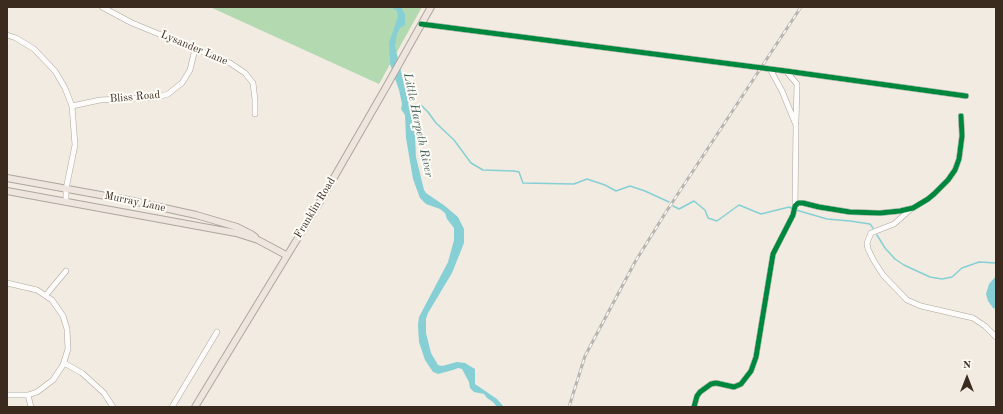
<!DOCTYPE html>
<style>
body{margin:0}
#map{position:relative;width:1003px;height:414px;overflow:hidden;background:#f1ebe1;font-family:"Old Standard TT",serif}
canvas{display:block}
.frame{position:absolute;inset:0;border:8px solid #3b2a1e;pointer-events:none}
.north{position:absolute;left:947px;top:358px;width:40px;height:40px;-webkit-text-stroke:3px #fdfcf7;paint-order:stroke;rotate:0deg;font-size:11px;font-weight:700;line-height:16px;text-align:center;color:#3b2a1e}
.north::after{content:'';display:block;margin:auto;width:14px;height:18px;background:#3b2a1e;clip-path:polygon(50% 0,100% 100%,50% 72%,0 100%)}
</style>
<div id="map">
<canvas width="1003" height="414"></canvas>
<div class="frame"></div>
<div class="north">N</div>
</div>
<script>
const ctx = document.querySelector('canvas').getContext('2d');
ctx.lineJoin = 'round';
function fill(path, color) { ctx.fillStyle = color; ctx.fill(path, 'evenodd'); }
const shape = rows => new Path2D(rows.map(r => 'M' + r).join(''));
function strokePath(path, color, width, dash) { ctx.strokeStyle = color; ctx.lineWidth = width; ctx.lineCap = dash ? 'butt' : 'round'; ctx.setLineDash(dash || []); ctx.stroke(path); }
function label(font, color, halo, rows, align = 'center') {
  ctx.font = font + ' "Old Standard TT",serif'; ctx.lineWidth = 4; ctx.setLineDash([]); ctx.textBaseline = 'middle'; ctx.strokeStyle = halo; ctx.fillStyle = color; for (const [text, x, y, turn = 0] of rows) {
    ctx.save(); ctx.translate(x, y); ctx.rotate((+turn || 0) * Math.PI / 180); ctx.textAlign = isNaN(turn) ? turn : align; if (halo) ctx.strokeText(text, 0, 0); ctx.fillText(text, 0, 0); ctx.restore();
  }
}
fill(shape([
 [210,7,422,7,379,84]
]), '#b3d9b0');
fill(shape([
 [391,7,401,7,405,14,405,25,400,28,397,34,395,46,408,101,415,136,416,157,424,190,426,193,445,206,458,217,464,229,464,243,452,273,428,313,426,319,426,333,431,353,438,365,442,366,457,362,465,363,475,369,475,384,497,399,504,407,497,407,493,402,487,398,484,394,474,392,470,388,469,382,462,369,458,368,453,370,438,374,433,372,425,360,419,342,418,325,419,317,448,262,454,240,454,228,447,219,445,213,440,209,426,204,420,198,413,179,406,138,405,115,401,109,402,104,399,90,390,64,389,43,398,16,397,11],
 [996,276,996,309,993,308,988,301,986,294,989,284]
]), '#86d0d5');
strokePath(shape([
 [408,105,421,105,428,112,436,123,454,140,471,163,483,170,514,171,519,172,523,183,574,184,587,179,605,185,616,191,630,186,645,191,669,202],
 [673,206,679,209,694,201,705,210,708,218,717,221,739,205,761,214,789,207,793,209],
 [796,210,827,219,850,221,870,224,873,228],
 [877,235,885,248,895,259,904,265,930,277,942,279,952,277,962,268,979,262,996,263]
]), '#86d0d5', 1.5);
const minor = shape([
 [102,7,132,23,230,63,245,73,253,83,255,100,255,114],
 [421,24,786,71,966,96],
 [7,35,16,38,34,49,55,71,65,88,72,106,75,145,66,189,66,202],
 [770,69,782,91,796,125,795,206],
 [786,71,797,84,796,122],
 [72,106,100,100,158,97,168,94,182,83,190,70,195,49],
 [911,209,894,224,871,233,867,243,868,249,874,261,883,275,907,300,921,306,973,318,985,326,996,337],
 [7,283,37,290,52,300,63,316,67,329,68,349,63,365,53,380,37,392,28,395,7,395],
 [46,295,66,271],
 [64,363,82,373,104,393,113,407],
 [28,395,31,407],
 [172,407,217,332],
 [694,407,697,396,700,392,711,384,716,383,734,387,741,384,751,371,756,357,773,254,793,215,795,206,798,203,803,203,819,207,850,212,880,213,900,211,913,208,928,199,934,194,948,180,955,170,959,159,962,136,961,116]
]);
const major = shape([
 [7,178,128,200,196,215,237,227,251,234,255,237],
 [7,191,236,233,258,240,286,255],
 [195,407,321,200,385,89,431,7]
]);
strokePath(minor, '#aca69f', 6);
strokePath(major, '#aca69f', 8);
strokePath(minor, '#fdfcfa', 5);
strokePath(major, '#eee6de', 6);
const rail = shape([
 [569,407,585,356,635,262,666,212,801,7]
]);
strokePath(rail, '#b7b5b1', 3);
strokePath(rail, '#fdfcf7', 1.5, [4.5]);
strokePath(shape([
 [421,24,786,71,966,96],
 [694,407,697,396,700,392,711,384,716,383,734,387,741,384,751,371,756,357,773,254,793,215,795,206,798,203,803,203,819,207,850,212,880,213,900,211,913,208,928,199,934,194,948,180,955,170,959,159,962,136,961,116]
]), '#00873e', 5);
label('11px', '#3b2a1e', '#fdfcf7', [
 ["Lysander Lane",194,48,23],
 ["Bliss Road",135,97,-5],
 ["Murray Lane",135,202,12],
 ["Franklin Road",315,208,-59]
]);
label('italic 12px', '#45605c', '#fdfcf7', [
 ["Little Harpeth River",418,125,78]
]);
</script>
